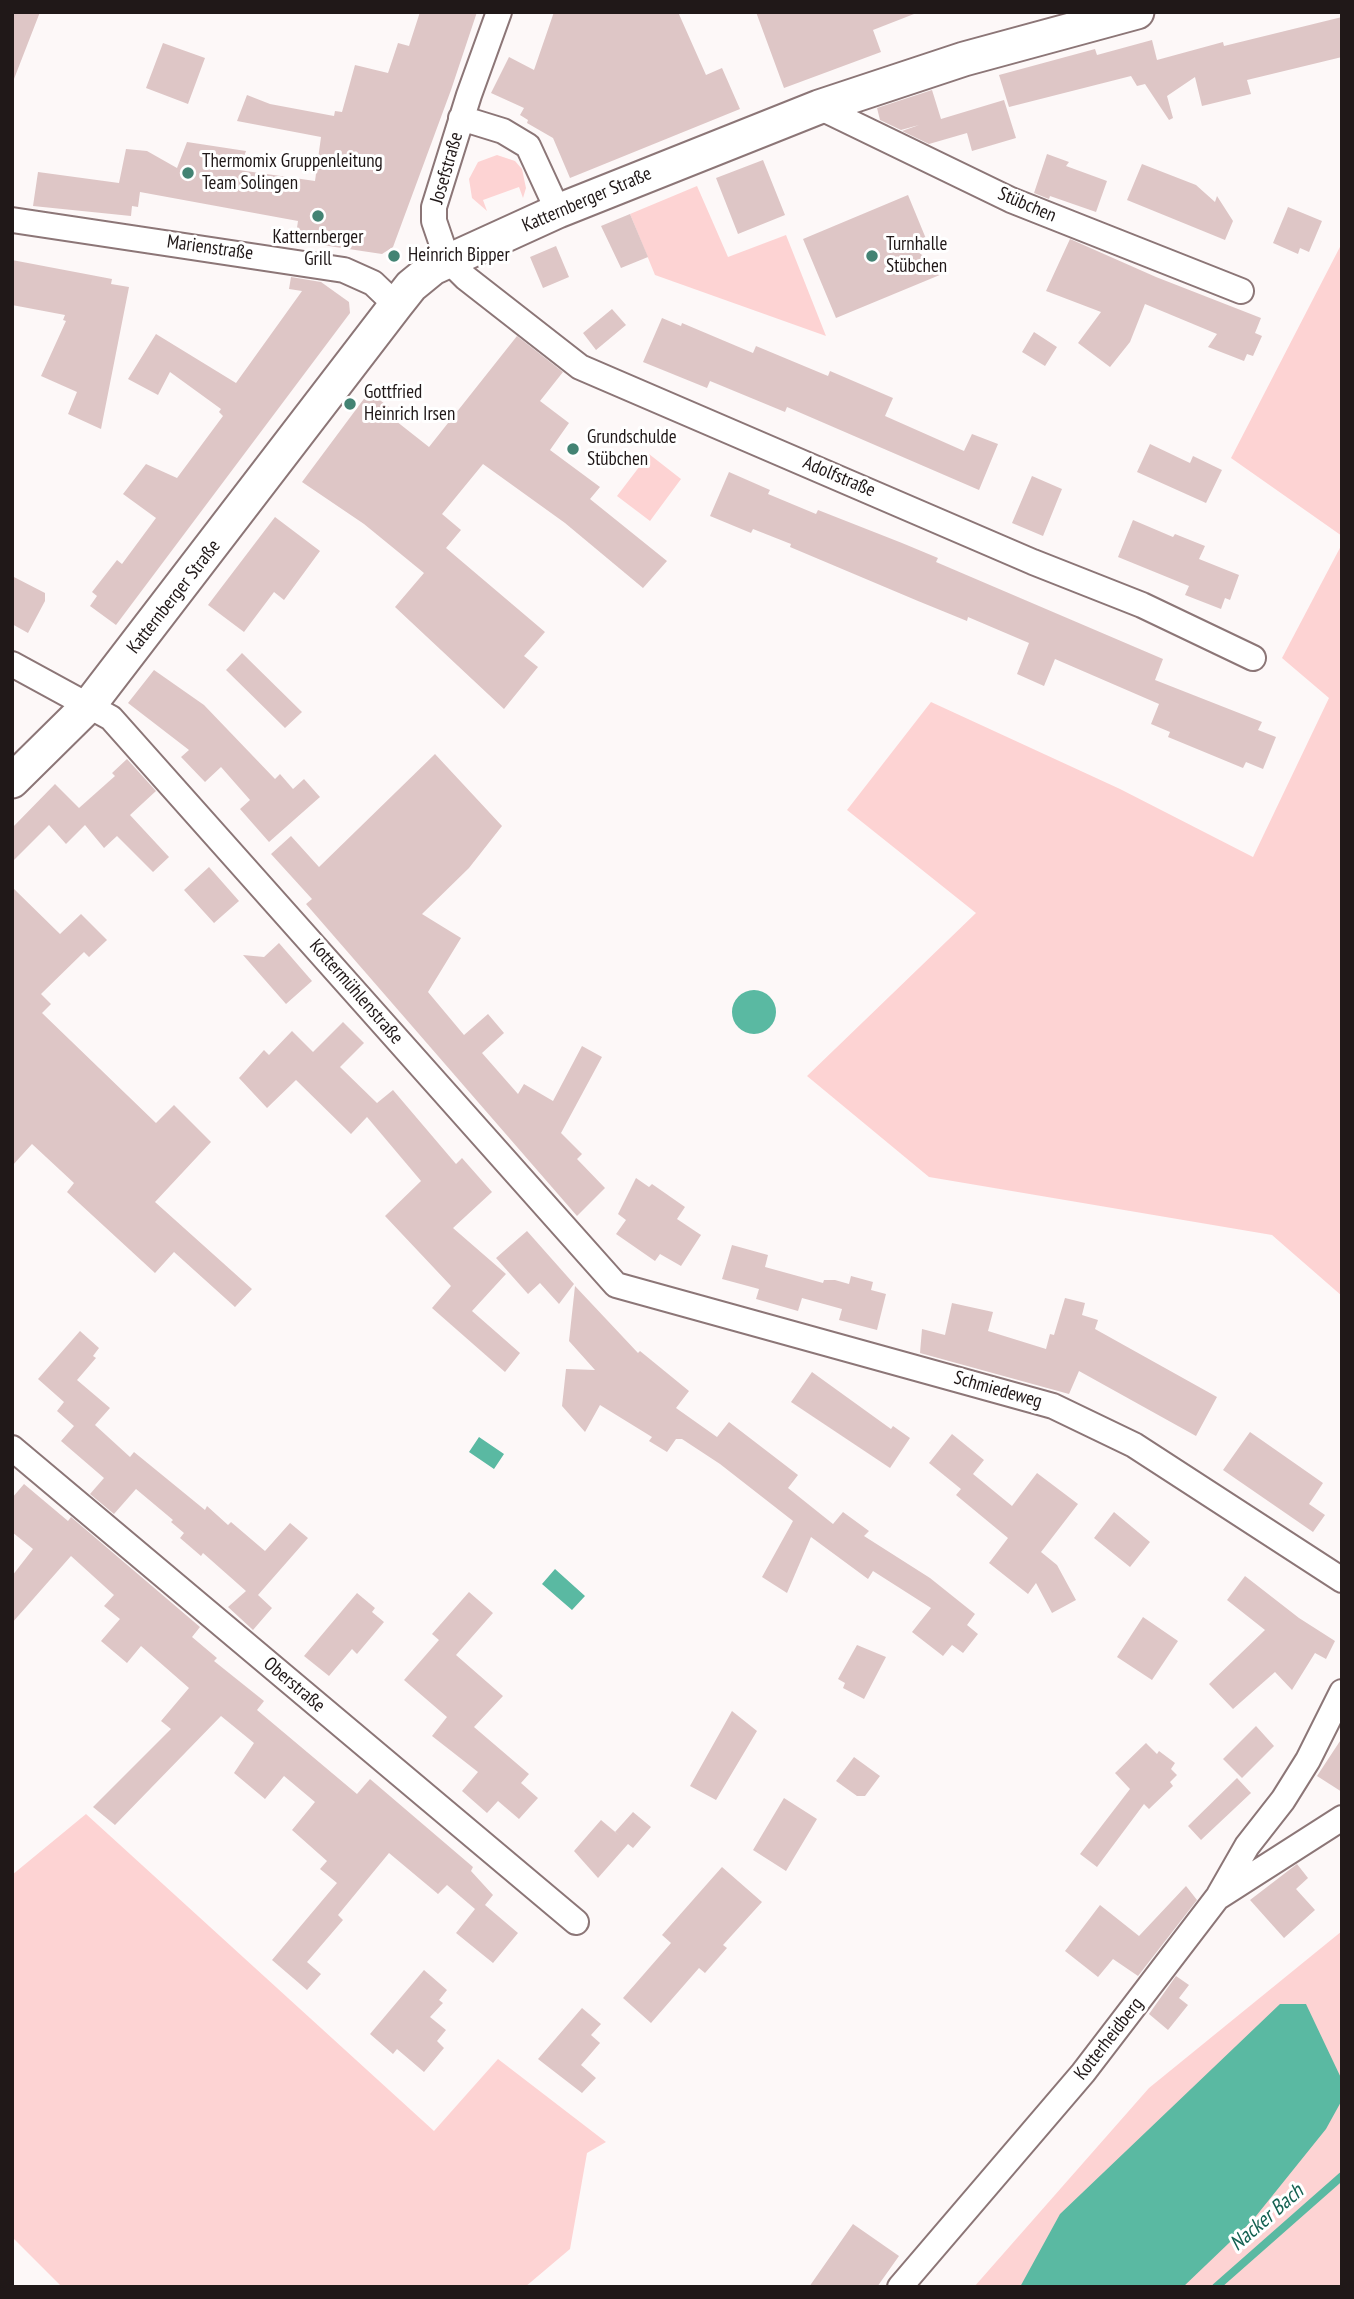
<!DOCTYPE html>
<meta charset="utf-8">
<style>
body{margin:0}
#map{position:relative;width:1354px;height:2299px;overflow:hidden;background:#fdf8f8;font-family:"PT Sans Narrow",sans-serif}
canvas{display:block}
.frame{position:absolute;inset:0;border:14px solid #201818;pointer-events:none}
</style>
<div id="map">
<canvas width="1354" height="2299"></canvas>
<div class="frame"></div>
</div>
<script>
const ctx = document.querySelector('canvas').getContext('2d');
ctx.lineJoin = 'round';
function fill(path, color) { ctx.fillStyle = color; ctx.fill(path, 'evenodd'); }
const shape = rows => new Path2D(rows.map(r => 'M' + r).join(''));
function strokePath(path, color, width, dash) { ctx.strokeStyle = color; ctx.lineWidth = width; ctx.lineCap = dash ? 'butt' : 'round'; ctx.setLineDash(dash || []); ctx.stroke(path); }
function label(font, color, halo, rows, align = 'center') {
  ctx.font = font + ' "PT Sans Narrow",sans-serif'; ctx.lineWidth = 6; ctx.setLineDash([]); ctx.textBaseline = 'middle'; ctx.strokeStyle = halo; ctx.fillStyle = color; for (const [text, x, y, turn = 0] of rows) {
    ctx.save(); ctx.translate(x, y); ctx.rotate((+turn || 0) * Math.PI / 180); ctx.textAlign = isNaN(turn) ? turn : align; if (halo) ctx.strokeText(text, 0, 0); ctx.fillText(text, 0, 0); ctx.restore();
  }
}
fill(shape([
 [497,155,515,161,522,169,526,188,523,198,519,187,483,200,487,211,472,198,469,179,478,162],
 [697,186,728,257,786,235,826,336,655,275,630,214],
 [1342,243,1342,536,1231,458],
 [649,454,681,479,650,521,617,496],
 [1342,544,1342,1296,1272,1235,929,1177,807,1076,976,913,847,810,931,702,1120,789,1253,857,1329,698,1282,658],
 [86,1814,434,2131,498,2059,606,2142,587,2153,570,2249,525,2287,62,2287,12,2237,12,1875],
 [1342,1931,1342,2287,974,2287,1149,2088]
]), '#fdd3d3');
fill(shape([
 '732 1012a22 22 0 1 1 44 0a22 22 0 1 1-44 0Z',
 [479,1437,504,1454,494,1469,469,1452],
 [555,1569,585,1596,572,1610,542,1584],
 [1280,2004,1306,2004,1342,2080,1342,2100,1326,2129,1252,2221,1183,2287,1020,2287,1060,2214]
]), '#5ab9a2');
strokePath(shape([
 [1216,2287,1342,2176]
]), '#5ab9a2', 8);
fill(shape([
 [12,12,40,12,14,79,12,79],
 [420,12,477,12,451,90,393,247,382,254,295,241,298,221,140,192,138,207,132,206,131,216,33,206,38,172,119,183,126,149,147,151,177,168,187,142,246,151,239,170,315,181,321,137,237,121,247,95,270,104,334,116,335,111,342,112,355,65,388,73,398,43,409,46],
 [554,12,678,12,706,75,722,68,740,109,570,178,553,138,527,123,528,120,520,115,524,108,491,93,509,57,534,70],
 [756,12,913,12,914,14,873,30,881,52,784,88],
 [1342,17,1342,57,1247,80,1251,94,1202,106,1195,77,1167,96,1173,118,1169,120,1145,84,1137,86,1131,76,1009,107,999,75,1095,49,1097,55,1152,40,1157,60,1223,42,1224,46],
 [163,43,205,58,188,104,146,88],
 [932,90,941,119,1004,100,1016,138,972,151,967,133,929,144,902,131,919,125,901,130,880,120,877,108],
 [1047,154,1069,162,1066,166,1107,181,1096,212,1050,196,1049,199,1034,193],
 [763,160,785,215,738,234,716,178],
 [1142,164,1196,185,1215,202,1217,196,1233,221,1225,240,1127,200],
 [908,195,929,246,912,240,909,246,947,272,836,318,803,239],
 [1288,207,1322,221,1309,252,1300,248,1298,254,1273,243],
 [630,214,648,257,621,268,601,226],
 [1070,239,1156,277,1261,318,1255,333,1262,336,1253,356,1247,354,1244,361,1208,347,1217,334,1145,304,1130,342,1110,367,1078,343,1101,312,1046,291],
 [556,246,569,277,543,288,530,257],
 [12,260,112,279,111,284,129,287,101,429,68,414,77,392,41,376,66,321,63,320,65,315,12,305],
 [291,277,321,282,349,302,350,313,116,625,90,606,97,596,92,592,117,560,122,564,156,518,123,494,146,464,177,478,223,416,219,412,221,409,170,372,158,395,128,379,156,334,236,383,302,291,289,289],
 [612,309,626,325,596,350,583,333],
 [662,318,681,326,682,323,753,353,756,346,828,376,830,371,893,398,885,416,964,451,972,434,998,444,979,490,787,407,785,412,710,381,707,388,643,362],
 [1034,332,1057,347,1045,366,1022,352],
 [517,336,563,372,540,401,569,423,550,450,600,487,590,499,667,561,643,588,565,523,483,464,442,514,461,530,446,548,545,632,524,656,538,667,504,709,395,607,424,573,364,524,302,482,369,392,401,416,396,421,429,447],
 [1150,444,1190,463,1193,456,1222,470,1206,503,1137,472],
 [729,472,770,490,768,494,816,514,818,510,902,543,938,558,936,562,1163,659,1155,680,1262,722,1258,730,1276,737,1263,769,1246,762,1243,768,1168,737,1170,732,1151,724,1159,704,1055,659,1044,686,1017,674,1029,643,968,617,967,621,918,601,790,547,791,544,753,529,751,533,710,516],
 [1032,476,1062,489,1043,536,1012,523],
 [275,517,320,551,284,600,274,592,244,632,208,605],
 [1133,520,1173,537,1175,534,1205,546,1199,559,1239,575,1230,600,1225,598,1221,609,1185,595,1189,586,1118,557],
 [12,576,45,593,45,601,28,633,12,624],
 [242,653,302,712,285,728,226,670],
 [154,670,204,705,275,779,280,774,293,789,304,779,320,797,269,842,240,809,250,800,221,767,205,782,181,757,189,750,128,703],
 [435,754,502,826,469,868,422,914,461,938,428,992,464,1035,488,1014,504,1033,482,1053,518,1094,524,1084,553,1101,582,1046,602,1057,561,1133,582,1154,577,1159,605,1188,577,1216,306,904,312,899,271,854,291,836,319,867],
 [127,759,156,791,130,815,169,857,153,872,117,836,104,848,85,825,66,844,49,825,12,862,12,828,55,784,79,808,115,776,112,773],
 [209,867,239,901,214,923,184,890],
 [12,887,60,934,81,914,107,940,89,957,84,952,41,994,51,1004,42,1013,156,1123,174,1105,211,1142,155,1202,252,1289,235,1307,174,1252,155,1273,67,1192,74,1183,32,1144,12,1166],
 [279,943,312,981,286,1004,243,955,264,957],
 [343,1022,364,1043,340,1067,377,1103,393,1090,456,1164,462,1158,492,1192,453,1228,506,1274,472,1311,520,1353,505,1372,432,1308,451,1286,385,1216,421,1181,367,1117,351,1134,296,1080,267,1108,239,1078,264,1050,269,1055,292,1031,313,1052],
 [636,1178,649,1187,652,1184,685,1207,677,1219,701,1235,681,1266,660,1254,655,1261,616,1234,626,1220,618,1214],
 [527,1231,574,1284,559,1304,540,1283,528,1294,496,1258],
 [732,1245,768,1255,765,1267,823,1283,824,1280,835,1280,849,1284,851,1276,873,1282,871,1290,886,1294,877,1330,839,1320,842,1309,802,1298,798,1311,756,1299,759,1289,722,1279],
 [575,1286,638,1353,640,1351,689,1391,676,1408,717,1437,729,1422,798,1475,788,1488,833,1524,843,1512,869,1531,864,1536,930,1578,975,1614,967,1625,978,1634,963,1653,952,1645,943,1656,912,1632,931,1608,873,1571,868,1579,811,1537,787,1593,762,1577,793,1521,720,1464,682,1439,676,1439,667,1452,649,1441,652,1437,600,1405,585,1432,562,1406,566,1369,595,1370,569,1341],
 [1065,1298,1085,1303,1082,1315,1098,1320,1095,1329,1217,1397,1196,1436,1079,1371,1069,1394,920,1353,922,1329,945,1335,952,1303,993,1312,988,1331,1046,1349,1050,1334,1054,1335],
 [80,1331,99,1348,93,1356,96,1358,77,1380,110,1408,95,1425,130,1457,134,1452,205,1510,207,1506,228,1525,231,1522,265,1551,290,1523,308,1538,258,1595,272,1608,253,1630,228,1607,246,1591,203,1553,201,1556,180,1538,184,1533,171,1522,173,1520,136,1489,114,1514,90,1494,104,1478,61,1441,74,1426,57,1411,64,1402,38,1379],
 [812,1372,891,1429,893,1426,910,1438,890,1468,791,1402],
 [1250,1432,1323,1483,1309,1504,1325,1515,1313,1532,1223,1470],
 [952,1434,984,1460,973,1474,1012,1506,1037,1473,1078,1504,1041,1552,1057,1565,1076,1600,1052,1613,1036,1583,1028,1594,989,1563,1008,1538,956,1495,961,1489,929,1463],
 [24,1484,68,1521,71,1517,200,1627,192,1637,217,1658,214,1661,264,1701,257,1710,357,1794,370,1779,473,1867,471,1871,493,1895,485,1905,518,1933,493,1963,456,1933,475,1909,447,1885,438,1894,389,1853,338,1915,343,1920,307,1962,321,1974,307,1990,272,1960,337,1883,320,1869,327,1861,292,1830,315,1802,284,1776,265,1799,234,1773,254,1743,221,1716,115,1825,93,1807,171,1729,161,1721,189,1688,141,1646,127,1663,101,1641,120,1619,104,1606,114,1595,71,1556,12,1623,12,1576,33,1549,12,1532,12,1498],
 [1114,1512,1150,1542,1130,1567,1094,1538],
 [1245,1576,1299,1618,1335,1641,1326,1659,1315,1653,1292,1690,1275,1672,1233,1709,1209,1684,1265,1630,1227,1600],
 [469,1592,493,1613,456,1655,503,1696,474,1727,529,1774,521,1783,538,1798,519,1819,498,1801,487,1813,462,1791,478,1772,432,1736,447,1717,404,1680,439,1640,432,1634],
 [357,1593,375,1608,372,1612,384,1622,357,1654,352,1649,329,1676,304,1656],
 [1143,1617,1178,1641,1152,1680,1117,1657],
 [857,1645,886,1657,864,1699,843,1688,845,1683,838,1679],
 [732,1711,757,1731,716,1800,690,1786],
 [1256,1726,1274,1746,1242,1778,1223,1759],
 [1342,1738,1342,1792,1317,1776],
 [1146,1743,1157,1754,1159,1751,1175,1763,1171,1769,1177,1775,1170,1782,1173,1786,1149,1809,1144,1804,1097,1867,1080,1854,1130,1789,1115,1773],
 [854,1757,880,1776,865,1796,857,1796,836,1781],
 [1237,1778,1251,1793,1201,1840,1188,1826],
 [784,1798,817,1819,786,1871,753,1850],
 [633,1812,651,1827,633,1848,628,1844,598,1878,574,1851,601,1820,620,1836,615,1832],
 [1297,1864,1308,1878,1296,1889,1315,1910,1284,1938,1250,1900],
 [722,1867,762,1902,723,1945,727,1948,705,1973,699,1968,651,2023,623,1998,671,1943,662,1935],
 [1186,1886,1197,1900,1138,1976,1113,1959,1098,1977,1065,1951,1100,1905,1139,1936],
 [424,1970,447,1990,439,2000,443,2003,430,2017,446,2030,437,2041,444,2048,424,2072,397,2049,393,2054,370,2034],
 [1176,1976,1189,1985,1179,1998,1188,2005,1168,2030,1149,2014],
 [582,2008,601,2024,591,2035,600,2043,581,2065,596,2078,582,2093,538,2059],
 [853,2224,899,2256,877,2287,809,2287]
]), '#dec6c6');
const street = shape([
 [499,12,469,95,434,207,434,221,447,259,466,278,580,367,1033,562,1142,605,1253,658],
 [819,107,1011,200,1241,291],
 [461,118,503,131,528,146,558,211],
 [12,220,344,270,373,283,396,305],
 [12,664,111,718,616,1285,1053,1406,1134,1445,1342,1580],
 [12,1448,576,1922],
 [1219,1895,1247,1846,1283,1800,1308,1760,1342,1692],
 [900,2287,1083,2073,1217,1898,1342,1818]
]);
const secondary = shape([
 [12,781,90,704,396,305,411,286,433,268,558,211,819,107,964,59,1137,12]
]);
strokePath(street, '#8c7677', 28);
strokePath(secondary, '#8c7677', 37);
strokePath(street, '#fff', 24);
strokePath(secondary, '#fff', 33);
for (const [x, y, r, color] of [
 [188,173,7,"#438373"],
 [318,216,7,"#438373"],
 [394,256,7,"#438373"],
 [872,256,7,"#438373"],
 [350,404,7,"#438373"],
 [573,449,7,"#438373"]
]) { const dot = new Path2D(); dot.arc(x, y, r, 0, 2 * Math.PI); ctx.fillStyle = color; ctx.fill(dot); strokePath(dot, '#fff', 2.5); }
label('19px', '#201818', '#fff', [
 ["Thermomix Gruppenleitung",202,162],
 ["Team Solingen",202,184],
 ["Katternberger",318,238,"center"],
 ["Grill",318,260,"center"],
 ["Turnhalle",886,245],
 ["Stübchen",886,267],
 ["Heinrich Bipper",408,256],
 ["Gottfried",364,393],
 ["Heinrich Irsen",364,415],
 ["Grundschulde",587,438],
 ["Stübchen",587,460]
], 'left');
label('19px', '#201818', '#fff', [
 ["Josefstraße",447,168,-74],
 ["Katternberger Straße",587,200,-23],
 ["Stübchen",1027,205,23],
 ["Marienstraße",210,248,8],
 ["Adolfstraße",839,477,23],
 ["Katternberger Straße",174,597,-52],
 ["Kottermühlenstraße",356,992,49],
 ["Schmiedeweg",998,1390,16],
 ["Oberstraße",294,1685,40],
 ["Kotterheidberg",1109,2039,-52]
]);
label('italic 21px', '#146151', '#fff', [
 ["Nacker Bach",1267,2218,-41]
]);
</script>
